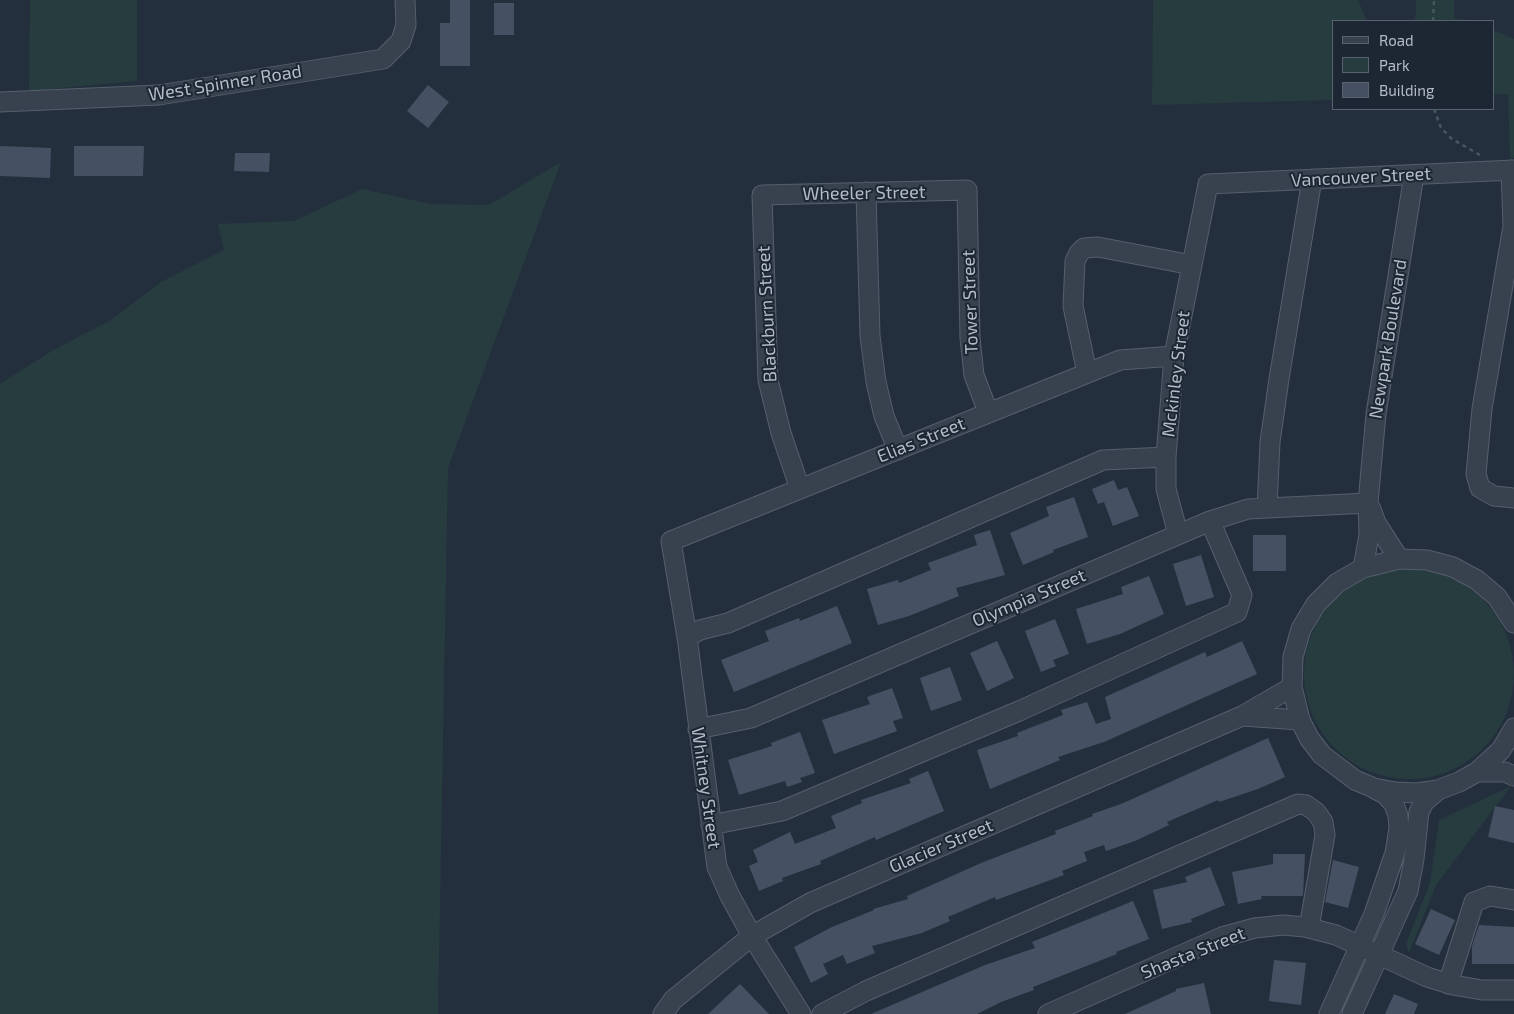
<!DOCTYPE html>
<style>
body{margin:0}
#map{position:relative;width:1514px;height:1014px;overflow:hidden;background:#242f3e;font-family:"Exo 2",sans-serif}
canvas{display:block}
.legend{position:absolute;left:1332px;top:20px;width:162px;height:90px;box-sizing:border-box;background:#1d2633;border:1px solid #59626f;margin:0;padding:6px 9px;list-style:none;font-size:15px;color:#b4bcc9}
.legend li{display:flex;align-items:center;gap:10px;height:25px}
.legend b{width:25px;border:1px solid #59626f}
</style>
<div id="map">
<canvas width="1514" height="1014"></canvas>
<ul class="legend">
<li><b style="height:6px;background:#38414e"></b>Road</li>
<li><b style="height:14px;background:#263c3f"></b>Park</li>
<li><b style="height:14px;background:#455162"></b>Building</li>
</ul>
</div>
<script>
const ctx = document.querySelector('canvas').getContext('2d');
ctx.lineJoin = 'round';
function fill(path, color) { ctx.fillStyle = color; ctx.fill(path, 'evenodd'); }
const shape = rows => new Path2D(rows.map(r => 'M' + r).join(''));
function strokePath(path, color, width, dash) { ctx.strokeStyle = color; ctx.lineWidth = width; ctx.lineCap = dash ? 'butt' : 'round'; ctx.setLineDash(dash || []); ctx.stroke(path); }
function label(font, color, halo, rows, align = 'center') {
  ctx.font = font + ' "Exo 2",sans-serif'; ctx.lineWidth = 4; ctx.setLineDash([]); ctx.textBaseline = 'middle'; ctx.strokeStyle = halo; ctx.fillStyle = color; for (const [text, x, y, turn = 0] of rows) {
    ctx.save(); ctx.translate(x, y); ctx.rotate((+turn || 0) * Math.PI / 180); ctx.textAlign = isNaN(turn) ? turn : align; if (halo) ctx.strokeText(text, 0, 0); ctx.fillText(text, 0, 0); ctx.restore();
  }
}
fill(shape([
 [30,0,137,0,137,81,29,91],
 [1153,0,1358,0,1367,21,1333,21,1333,100,1152,105],
 [1416,0,1454,0,1454,18,1474,21,1413,21,1416,16],
 [1493,30,1514,39,1514,158,1510,158,1508,94,1493,95],
 [561,162,448,468,438,1014,0,1014,0,384,55,349,111,320,161,282,224,250,218,224,294,221,362,189,431,204,489,205],
 '1304 674a105 105 0 1 1 210 0a105 105 0 1 1-210 0Z',
 [1511,786,1436,885,1409,953,1406,944,1430,883,1439,820]
]), '#263c3f');
fill(shape([
 [450,0,470,0,470,66,440,66,440,23,450,23],
 [494,3,514,3,514,35,494,35],
 [428,85,449,102,428,128,407,111],
 [0,146,51,148,50,178,0,176],
 [74,146,144,146,143,176,74,176],
 [235,153,270,153,269,172,234,171],
 [1114,480,1118,490,1127,487,1139,516,1113,526,1104,502,1098,504,1092,489],
 [1074,497,1088,537,1053,550,1054,552,1023,565,1010,533,1049,516,1046,507],
 [990,530,1005,575,956,588,959,596,909,616,878,625,867,589,898,580,899,583,931,570,928,563,977,545,974,535],
 [1253,535,1286,535,1286,571,1253,571],
 [1201,555,1214,597,1186,606,1173,564],
 [1149,576,1164,614,1120,634,1087,644,1076,609,1123,594,1121,587],
 [837,606,852,643,734,692,721,660,769,641,765,631,799,618,800,621],
 [1055,619,1069,654,1053,660,1056,666,1041,672,1025,631],
 [997,641,1014,678,987,691,970,653],
 [1242,641,1257,674,1104,742,1058,757,1060,760,990,789,977,750,1018,736,1017,733,1063,715,1061,710,1087,702,1096,724,1111,719,1105,697,1205,652,1207,657],
 [950,667,962,700,931,711,920,678],
 [892,688,903,718,893,721,897,731,834,754,822,720,870,704,867,697],
 [800,732,815,773,800,778,802,782,787,787,785,781,739,795,728,760,772,746,771,743],
 [1268,738,1285,777,1258,789,1219,802,1218,800,1167,822,1169,825,1135,841,1106,851,1104,845,1084,852,1087,861,1062,871,1064,875,996,900,995,897,948,917,950,921,922,933,872,946,875,953,847,964,843,955,823,964,828,974,811,983,794,947,832,927,874,910,873,909,908,899,907,896,981,863,1056,834,1055,831,1093,816,1092,814,1121,804],
 [928,771,944,811,876,840,875,837,820,861,821,864,782,878,783,881,759,891,749,866,758,862,753,850,790,832,795,844,836,828,831,816,862,803,861,800,911,783,909,779],
 [1495,806,1514,810,1514,843,1488,837],
 [1273,854,1305,854,1303,896,1261,896,1262,899,1238,904,1232,872,1273,864],
 [1333,860,1359,867,1348,908,1325,902],
 [1210,867,1225,905,1191,919,1192,922,1162,929,1153,890,1187,882,1185,877],
 [1133,901,1149,939,1116,952,1117,954,1033,987,1034,990,1001,1002,977,1014,871,1014,985,965,1035,948,1032,942],
 [1431,909,1455,920,1439,955,1415,944],
 [1479,925,1514,927,1514,964,1472,964,1472,946],
 [1274,960,1306,963,1301,1005,1269,1001],
 [1204,983,1211,1014,1125,1014,1176,991,1176,989],
 [740,984,769,1014,708,1014],
 [1394,994,1418,1004,1414,1014,1385,1014]
]), '#455162');
const minor = shape([
 [0,102,159,95,383,59,401,41,406,25,405,0],
 [1511,170,1513,226,1482,409,1476,474,1480,488,1494,496,1514,498],
 [866,192,870,336,876,382,884,416,898,450],
 [1087,373,1073,306,1075,261,1079,253,1084,248,1098,247,1192,265],
 [800,489,781,433,768,380,762,195,967,190,970,338,974,375,988,412],
 [1267,508,1270,442,1279,379,1312,179],
 [1371,509,1376,523,1399,559],
 [1178,534,1166,489,1166,457,1174,356,1208,184,1514,170],
 [1363,568,1369,535,1368,503,1376,414,1414,175],
 [1514,623,1497,597,1477,580,1453,567,1427,560,1399,559,1363,568,1337,583,1316,604,1301,629,1293,657,1292,687,1300,720,1309,738,1322,755,1355,780,1374,788,1395,792,1417,793,1438,790,1459,782,1477,772,1501,750,1514,728],
 [687,637,700,630,728,623,1103,460,1166,457],
 [1242,716,1300,720],
 [698,729,751,718,1210,521,1248,509,1368,503],
 [1477,772,1505,772,1514,776],
 [711,825,782,811,1019,711,1237,612,1242,595,1210,521],
 [1448,984,1474,902,1490,896,1514,900],
 [663,1014,673,1000,752,936,810,903,1242,716,1292,687],
 [801,1014,752,936,730,896,717,867,687,637,671,541,1120,360,1174,356],
 [822,1014,866,991,1298,804,1306,805,1316,812,1323,822,1325,835,1309,928],
 [1048,1014,1222,937,1255,928,1283,925,1305,927,1336,935,1427,977,1453,985,1482,990,1514,990],
 [1329,1014,1374,914,1395,853,1399,828,1398,816,1394,804,1385,794,1375,789],
 [1352,1014,1408,891,1414,859,1419,812,1424,802,1438,790]
]);
strokePath(minor, '#565f6c', 21);
strokePath(shape([
 [1433,21,1434,0],
 [1434,109,1441,128,1452,139,1480,155]
]), '#44595c', 2.5, [4, 4]);
strokePath(minor, '#38414e', 19);
label('18px', '#b4bcc9', '#1d2633', [
 ["West Spinner Road",225,83,-9],
 ["Vancouver Street",1361,177,-3],
 ["Wheeler Street",864,193,-1],
 ["Tower Street",970,302,-92],
 ["Blackburn Street",767,314,-93],
 ["Newpark Boulevard",1388,339,-81],
 ["Mckinley Street",1176,374,-83],
 ["Elias Street",921,440,-22],
 ["Olympia Street",1029,598,-23],
 ["Whitney Street",706,788,82],
 ["Glacier Street",941,846,-23],
 ["Shasta Street",1193,953,-22]
]);
</script>
